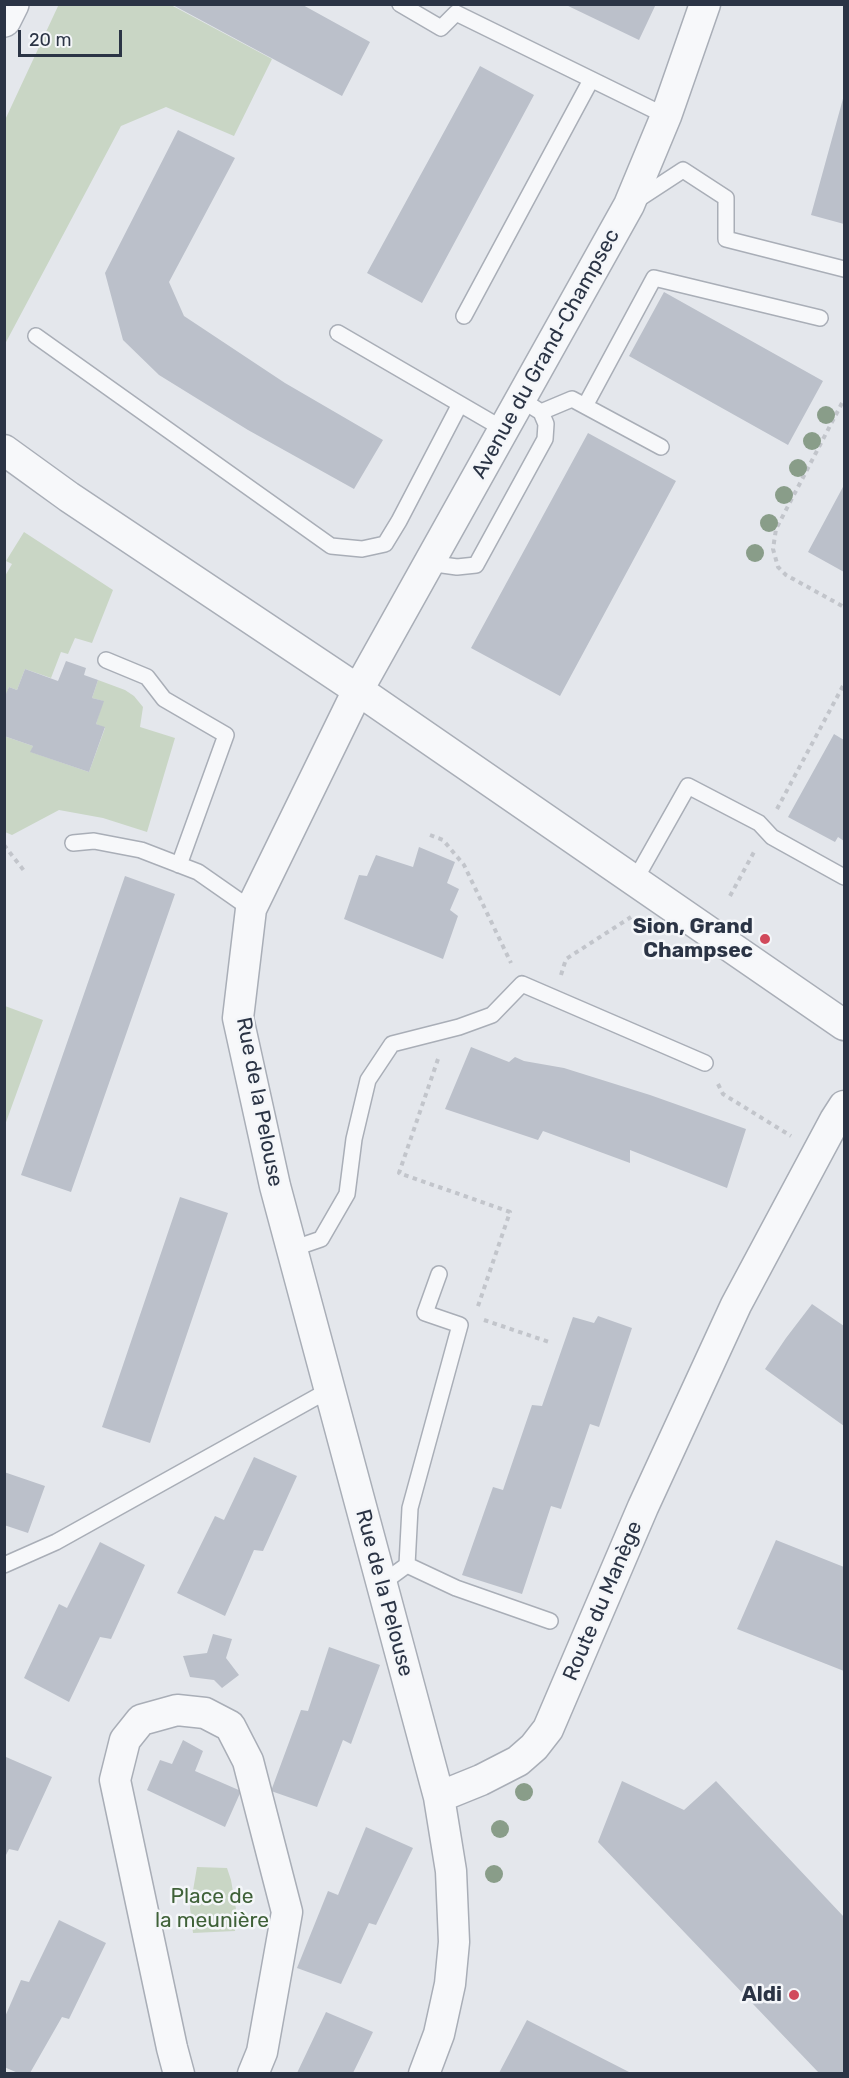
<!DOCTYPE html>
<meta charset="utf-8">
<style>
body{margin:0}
#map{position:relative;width:849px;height:2078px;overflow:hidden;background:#e4e7ec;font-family:Rubik,sans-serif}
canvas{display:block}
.frame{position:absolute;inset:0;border:6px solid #2b3445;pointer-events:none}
.scale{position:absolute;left:18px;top:30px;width:104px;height:27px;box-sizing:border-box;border:3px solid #2b3445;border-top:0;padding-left:8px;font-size:18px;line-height:21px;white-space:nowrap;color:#2b3445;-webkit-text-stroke:4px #f4f6f9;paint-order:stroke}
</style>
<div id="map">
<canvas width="849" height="2078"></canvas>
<div class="frame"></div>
<div class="scale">20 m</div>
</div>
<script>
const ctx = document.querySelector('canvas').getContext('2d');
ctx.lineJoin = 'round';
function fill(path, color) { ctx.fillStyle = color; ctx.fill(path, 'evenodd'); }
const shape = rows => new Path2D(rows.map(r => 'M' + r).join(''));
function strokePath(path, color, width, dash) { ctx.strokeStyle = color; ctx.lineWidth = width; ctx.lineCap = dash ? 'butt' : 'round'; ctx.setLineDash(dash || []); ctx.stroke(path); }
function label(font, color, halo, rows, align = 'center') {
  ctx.font = font + ' Rubik,sans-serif'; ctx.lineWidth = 5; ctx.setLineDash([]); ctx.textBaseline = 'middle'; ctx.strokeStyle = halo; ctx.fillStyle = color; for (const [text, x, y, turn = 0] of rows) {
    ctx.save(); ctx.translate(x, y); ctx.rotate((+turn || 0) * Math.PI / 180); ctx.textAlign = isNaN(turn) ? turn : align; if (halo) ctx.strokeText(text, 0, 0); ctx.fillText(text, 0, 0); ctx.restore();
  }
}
fill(shape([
 [59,4,171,5,272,59,234,136,166,107,121,126,5,344,5,120],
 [24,532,113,590,92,643,75,638,68,654,61,652,51,678,25,669,17,690,9,687,5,698,5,576,12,564,6,561],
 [98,680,125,690,134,696,143,707,140,727,175,738,147,832,103,818,59,810,12,835,5,832,4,736,33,746,31,752,89,772,105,728,96,724,103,701,92,698],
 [5,1006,43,1020,5,1125,4,1006],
 [197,1867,227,1868,231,1880,237,1915,235,1931,193,1933,190,1908]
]), '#c9d6c5');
fill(shape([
 [171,4,301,4,370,42,342,96],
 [564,4,656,4,639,40],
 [480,66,534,95,422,303,367,273],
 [844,95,844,224,811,215],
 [178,130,235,158,169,282,184,316,285,383,383,440,354,489,248,430,159,375,123,340,105,273],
 [664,292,823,381,788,445,629,356],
 [588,433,676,481,560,696,471,648],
 [844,485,844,572,808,552],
 [66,661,86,668,84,675,98,680,92,698,104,701,96,724,105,727,89,772,30,752,33,746,4,736,4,698,9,687,17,690,25,669,58,681],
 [834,734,844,740,844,841,838,837,835,842,788,817],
 [419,847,455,862,447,883,459,889,450,910,458,916,443,959,344,919,359,875,367,876,376,855,413,867],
 [125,876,175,894,71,1192,21,1175],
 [471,1047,509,1062,515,1057,524,1061,564,1068,650,1095,746,1129,727,1188,630,1150,630,1163,543,1131,538,1140,445,1109],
 [180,1197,228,1213,150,1443,102,1427],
 [812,1304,844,1326,844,1426,765,1369,786,1338],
 [598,1316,632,1328,599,1427,590,1424,561,1509,551,1506,522,1594,462,1575,493,1487,503,1490,532,1405,542,1406,573,1317,594,1323],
 [254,1457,297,1476,263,1551,254,1550,225,1616,177,1593,215,1516,224,1520],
 [4,1472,45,1486,28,1533,4,1525],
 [776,1540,844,1567,844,1671,737,1629],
 [100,1542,145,1565,111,1639,100,1637,69,1702,24,1678,59,1604,67,1608],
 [213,1634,232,1639,226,1658,239,1675,222,1688,214,1680,190,1677,183,1656,207,1653],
 [329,1647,380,1665,351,1744,343,1740,317,1807,271,1791,301,1710,308,1711],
 [183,1740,203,1751,195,1771,241,1791,225,1827,147,1790,160,1760,172,1764],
 [6,1757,52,1777,18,1851,9,1849,4,1859],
 [622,1781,684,1810,716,1781,844,1917,844,2073,819,2073,598,1842],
 [366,1827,413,1848,376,1925,369,1923,341,1984,297,1968,328,1891,338,1895],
 [59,1920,106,1943,69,2019,62,2017,30,2073,18,2073,4,2067,4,2019,21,1980,29,1982],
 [326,2012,373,2032,353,2073,297,2073],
 [527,2020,631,2073,499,2073]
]), '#bbc0ca');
const service = shape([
 [400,4,441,28,456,13,666,116],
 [634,202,683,170,726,198,726,239,844,269],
 [464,316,591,80],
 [338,333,503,429],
 [36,336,331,546,362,549,385,544,399,521,460,404],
 [585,406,654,278,820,318],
 [541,412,572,399,661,447],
 [428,563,457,567,476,565,545,439,546,424,541,412,520,399],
 [106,660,147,677,164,699,226,735,179,865],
 [73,843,94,841,141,850,198,872,251,909],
 [635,880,688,786,759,823,772,837,844,877],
 [292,1249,321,1239,347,1194,354,1139,368,1080,392,1044,459,1027,492,1015,522,984,705,1063],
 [4,1565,56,1542,329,1390],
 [407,1565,456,1588,550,1621],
 [381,1584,407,1565,410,1508,460,1325,425,1313,439,1274]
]);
const minor = shape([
 [4,450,69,497,358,690,844,1025],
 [439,1797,481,1780,518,1761,534,1747,548,1729,643,1507,736,1305,835,1120,844,1106],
 [179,2074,172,2048,115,1780,125,1740,141,1720,177,1710,205,1713,230,1726,248,1761,287,1912,262,2052,253,2074],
 [424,2074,439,2034,450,1984,454,1942,451,1871,439,1797,275,1186,238,1018,251,909,358,690,629,205,666,116,705,4]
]);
const tertiary = shape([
 [4,20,12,4]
]);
strokePath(service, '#a9aeb7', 18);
strokePath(minor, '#a9aeb7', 33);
strokePath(tertiary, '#a9aeb7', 36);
strokePath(shape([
 [842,403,776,529,773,549,778,567,786,575,844,607],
 [777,809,844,684],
 [430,835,443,840,464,865,511,963],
 [4,845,25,872],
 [730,896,754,852],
 [561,975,566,959,631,917],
 [438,1059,399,1173,510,1212,477,1309],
 [718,1084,723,1094,791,1136],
 [484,1320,552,1343]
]), '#c2c5cb', 4, [4.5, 4.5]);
strokePath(service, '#f7f8fa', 15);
strokePath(minor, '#f7f8fa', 30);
strokePath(tertiary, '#f7f8fa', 33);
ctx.fillStyle = '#899d89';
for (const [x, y] of [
 [826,415],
 [812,441],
 [798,468],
 [784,495],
 [769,523],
 [755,553],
 [524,1792],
 [500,1829],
 [494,1874]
]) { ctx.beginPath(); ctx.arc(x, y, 9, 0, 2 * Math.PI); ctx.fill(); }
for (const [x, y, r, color] of [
 [765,939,6,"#d1495b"],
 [794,1995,6,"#d1495b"]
]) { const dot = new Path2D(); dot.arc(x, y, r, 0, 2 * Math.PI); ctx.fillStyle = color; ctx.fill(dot); strokePath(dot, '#f4f6f9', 2); }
label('21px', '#2b3445', '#f4f6f9', [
 ["Avenue du Grand-Champsec",546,354,-61],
 ["Rue de la Pelouse",259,1102,79],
 ["Rue de la Pelouse",384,1593,75],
 ["Route du Manège",603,1601,-67]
]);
label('bold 21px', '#2b3445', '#f4f6f9', [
 ["Sion, Grand",753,927],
 ["Champsec",753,951],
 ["Aldi",782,1995]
], 'right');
label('21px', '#3f6138', '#f4f6f9', [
 ["Place de",212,1897],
 ["la meunière",212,1921]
]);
</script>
